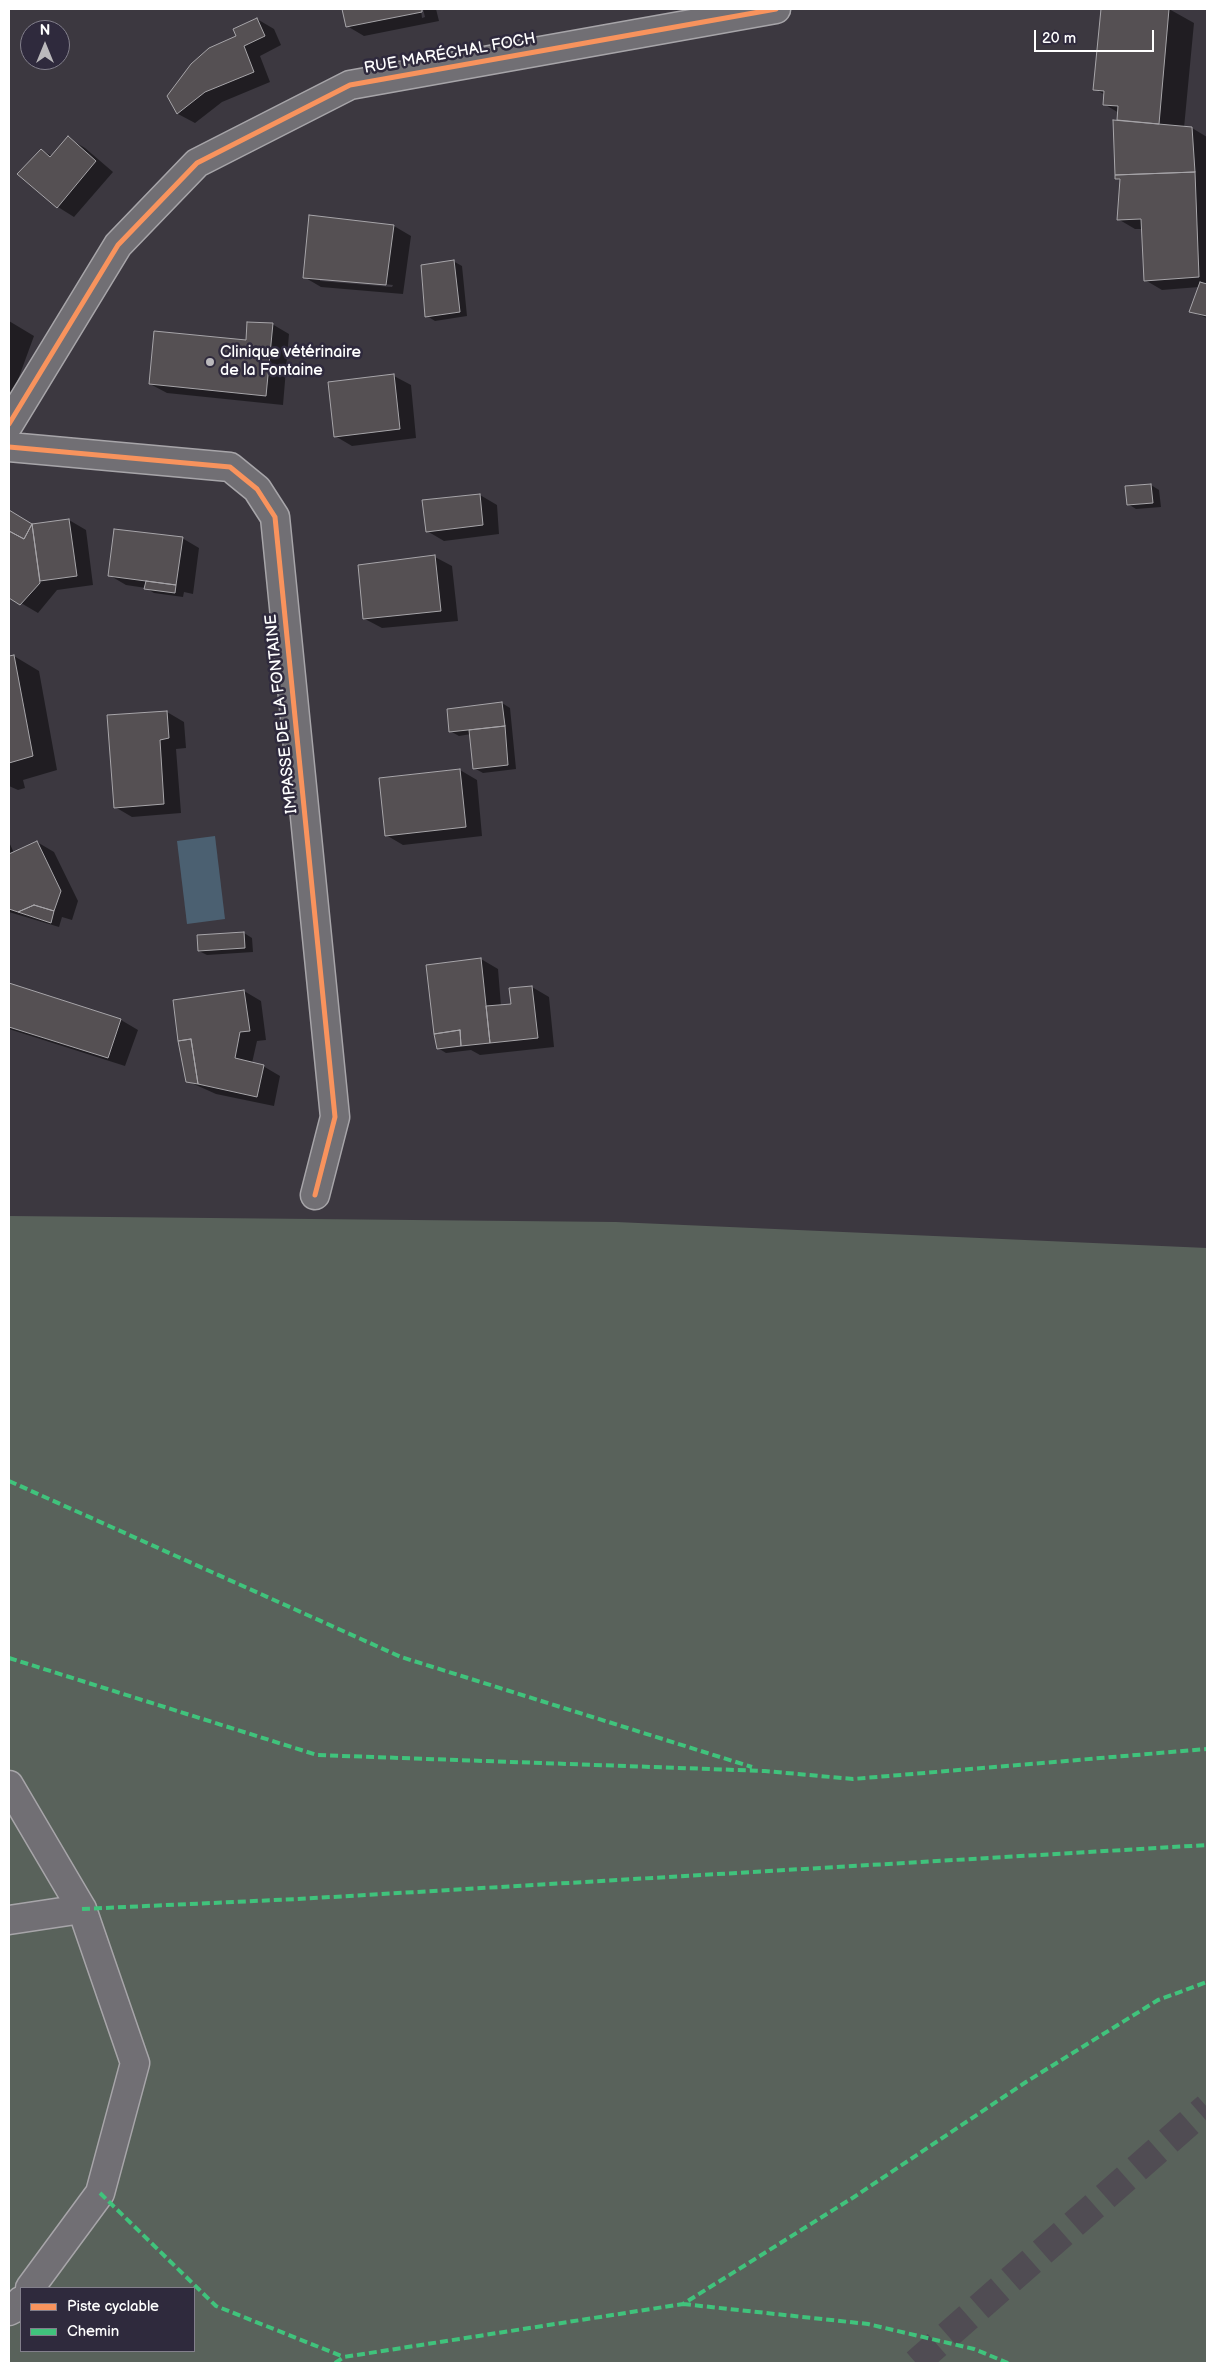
<!DOCTYPE html>
<meta charset="utf-8">
<style>
body{margin:0}
#map{position:relative;width:1216px;height:2372px;overflow:hidden;background:#3c3840;font-family:"Balsamiq Sans",sans-serif}
canvas{display:block}
.frame{position:absolute;inset:0;border:10px solid #fff;pointer-events:none}
.legend{position:absolute;left:20px;top:2287px;width:175px;height:65px;box-sizing:border-box;background:#2f2a3d;border:1px solid #827f8b;margin:0;padding:6px 9px;list-style:none;font-size:15px;color:#fff}
.legend li{display:flex;align-items:center;gap:10px;height:25px}
.legend b{width:25px;border:1px solid #827f8b}
.north{position:absolute;left:20px;top:20px;width:50px;height:50px;box-sizing:border-box;background:#2f2a3d;border:1px solid #827f8b;border-radius:50%;rotate:0deg;font-size:14px;font-weight:700;line-height:20px;text-align:center;color:#fff}
.north::after{content:'';display:block;margin:auto;width:18px;height:22px;background:#bbb9bc;clip-path:polygon(50% 0,100% 100%,50% 72%,0 100%)}
.scale{position:absolute;left:1034px;top:30px;width:120px;height:22px;box-sizing:border-box;border:2px solid #fff;border-top:0;padding-left:6px;font-size:15px;line-height:18px;white-space:nowrap;color:#fff;-webkit-text-stroke:4px #2f2a3d;paint-order:stroke}
</style>
<div id="map">
<canvas width="1216" height="2372"></canvas>
<div class="frame"></div>
<ul class="legend">
<li><b style="height:6px;background:#f8935d"></b>Piste cyclable</li>
<li><b style="height:6px;background:#40c37c"></b>Chemin</li>
</ul>
<div class="north">N</div>
<div class="scale">20 m</div>
</div>
<script>
const ctx = document.querySelector('canvas').getContext('2d');
ctx.lineJoin = 'round';
function fill(path, color) { ctx.fillStyle = color; ctx.fill(path, 'evenodd'); }
const shape = rows => new Path2D(rows.map(r => 'M' + r).join(''));
function strokePath(path, color, width, dash) { ctx.strokeStyle = color; ctx.lineWidth = width; ctx.lineCap = dash ? 'butt' : 'round'; ctx.setLineDash(dash || []); ctx.stroke(path); }
function label(font, color, halo, rows, align = 'center') {
  ctx.font = font + ' "Balsamiq Sans",sans-serif'; ctx.lineWidth = 5; ctx.setLineDash([]); ctx.textBaseline = 'middle'; ctx.strokeStyle = halo; ctx.fillStyle = color; for (const [text, x, y, turn = 0] of rows) {
    ctx.save(); ctx.translate(x, y); ctx.rotate((+turn || 0) * Math.PI / 180); ctx.textAlign = isNaN(turn) ? turn : align; if (halo) ctx.strokeText(text, 0, 0); ctx.fillText(text, 0, 0); ctx.restore();
  }
}
fill(shape([
 [9,1216,616,1222,1207,1248,1207,2363,9,2363],
 [21,2288,194,2288,194,2351,21,2351]
]), '#59625b');
fill(shape([
 [215,836,225,919,187,924,177,841]
]), '#4b6071');
fill(shape([
 [344,9,421,9,422,18,425,17,423,9,436,9,439,21,364,36,347,26],
 [1102,9,1169,9,1194,23,1184,128,1192,128,1207,137,1207,318,1191,312,1199,287,1162,290,1145,280,1142,229,1135,229,1118,219,1121,181,1116,178,1119,113,1104,104,1105,95,1095,89],
 [257,19,274,29,281,45,260,56,270,82,222,102,195,123,178,114,168,97],
 [68,138,85,148,113,172,74,217,58,207,41,150,52,156],
 [394,226,411,236,403,294,321,287,304,277],
 [320,278,393,285,392,287,320,281],
 [453,261,462,266,467,316,435,321,427,316],
 [9,321,34,336,12,396,9,396],
 [272,324,289,334,283,405,167,393,150,384,247,341],
 [394,376,411,385,416,438,352,446,335,436],
 [1151,485,1159,490,1161,507,1136,509,1128,504,1126,487],
 [480,495,497,505,499,534,444,541,427,531],
 [9,511,32,525,69,520,86,530,93,585,57,590,38,613,9,596],
 [182,538,199,548,193,594,184,592,183,597,154,593,146,588,126,585,109,575],
 [435,557,452,566,458,621,382,628,365,619],
 [14,656,39,671,57,770,23,780,25,788,18,790,9,786,9,657],
 [502,703,510,708,516,769,483,773,474,768,471,734,459,736,450,731],
 [167,712,184,722,186,748,176,749,181,813,132,817,115,807],
 [460,770,477,780,482,836,403,845,386,835,380,780],
 [9,842,14,853,37,842,54,852,78,901,72,920,62,917,59,927,9,912],
 [244,933,252,938,253,952,207,955,199,951],
 [481,959,498,969,501,1006,512,1005,532,987,549,997,554,1047,480,1055,471,1050,446,1053,438,1048],
 [9,984,121,1020,138,1030,125,1066,9,1029],
 [244,991,261,1001,266,1040,257,1041,252,1063,263,1066,280,1076,274,1106,216,1094,187,1081]
]), '#0007');
const building = shape([
 [342,9,422,9,422,12,346,27,342,9],
 [1101,9,1169,9,1159,124,1117,120,1118,106,1103,105,1104,91,1093,90,1101,9],
 [257,18,265,36,244,46,254,72,205,92,177,114,167,96,191,64,209,48,236,36,233,29,257,18],
 [1113,120,1192,127,1195,172,1115,175,1113,120],
 [68,136,96,161,57,208,17,174,41,149,50,157,68,136],
 [1195,172,1199,277,1144,281,1141,219,1117,220,1120,179,1115,179,1115,175,1195,172],
 [309,215,394,225,386,285,303,278,309,215],
 [454,260,460,312,425,317,421,265,454,260],
 [1200,282,1207,284,1207,316,1189,312,1200,282],
 [247,322,273,323,266,396,149,384,154,331,246,340,247,322],
 [394,374,400,429,334,437,328,382,394,374],
 [1151,484,1153,503,1127,505,1125,486,1151,484],
 [480,494,483,525,426,532,422,500,480,494],
 [9,510,32,524,24,539,9,531,9,510],
 [69,519,77,576,40,581,32,524,69,519],
 [32,524,40,583,20,605,9,598,9,531,24,539,32,524],
 [114,529,183,537,176,585,108,576,114,529],
 [435,555,441,611,363,619,358,565,435,555],
 [146,581,176,585,175,593,144,589,146,581],
 [14,655,33,756,9,763,9,656,14,655],
 [502,702,505,726,449,732,447,709,502,702],
 [167,711,169,738,160,740,164,804,114,808,107,715,167,711],
 [505,726,508,765,473,769,469,730,505,726],
 [460,769,466,827,385,836,379,778,460,769],
 [37,841,61,891,54,911,34,905,18,912,9,909,9,854,37,841],
 [34,905,54,911,51,923,18,912,34,905],
 [244,932,245,948,198,951,197,935,244,932],
 [481,958,490,1043,461,1046,460,1030,434,1034,426,965,481,958],
 [9,983,121,1019,108,1058,9,1027,9,983],
 [532,986,538,1038,490,1043,486,1006,511,1004,509,988,532,986],
 [244,990,250,1031,240,1032,235,1058,264,1065,257,1097,198,1084,191,1039,178,1041,173,1000,244,990],
 [460,1030,461,1046,437,1049,434,1034,460,1030],
 [191,1039,198,1084,186,1082,178,1041,191,1039]
]);
fill(building, '#555053');
strokePath(building, '#a7a5a9', 1);
strokePath(shape([
 [916,2363,1207,2107]
]), '#504c53', 28, [28, 14]);
const minor = shape([
 [9,424,118,245,197,163,350,85,776,9],
 [9,447,230,467,257,489,275,517,335,1117,315,1195],
 [9,1785,82,1909,135,2063,100,2193,30,2288],
 [9,1920,82,1909],
 [9,2311,17,2307,21,2301]
]);
strokePath(minor, '#a7a5a9', 31);
strokePath(minor, '#716f74', 28);
strokePath(shape([
 [9,1481,401,1657,752,1767],
 [9,1658,317,1755,765,1771,853,1779,1207,1749],
 [82,1909,298,1899,1207,1845],
 [100,2193,216,2306,344,2357],
 [683,2304,868,2324,974,2349,1008,2363],
 [335,2363,344,2357,683,2304,854,2197,1026,2082,1158,2000,1207,1982]
]), '#40c37c', 4, [8, 4]);
strokePath(shape([
 [9,424,118,245,197,163,350,85,776,9],
 [9,447,230,467,257,489,275,517,335,1117,315,1195]
]), '#f8935d', 5);
for (const [x, y, r, color] of [
 [210,362,5,"#bbb9bc"]
]) { const dot = new Path2D(); dot.arc(x, y, r, 0, 2 * Math.PI); ctx.fillStyle = color; ctx.fill(dot); strokePath(dot, '#2f2a3d', 2); }
label('16px', '#fff', '#2f2a3d', [
 ["RUE MARÉCHAL FOCH",450,54,-10],
 ["IMPASSE DE LA FONTAINE",282,714,-96]
]);
label('16px', '#fff', '#2f2a3d', [
 ["Clinique vétérinaire",220,353],
 ["de la Fontaine",220,371]
], 'left');
</script>
